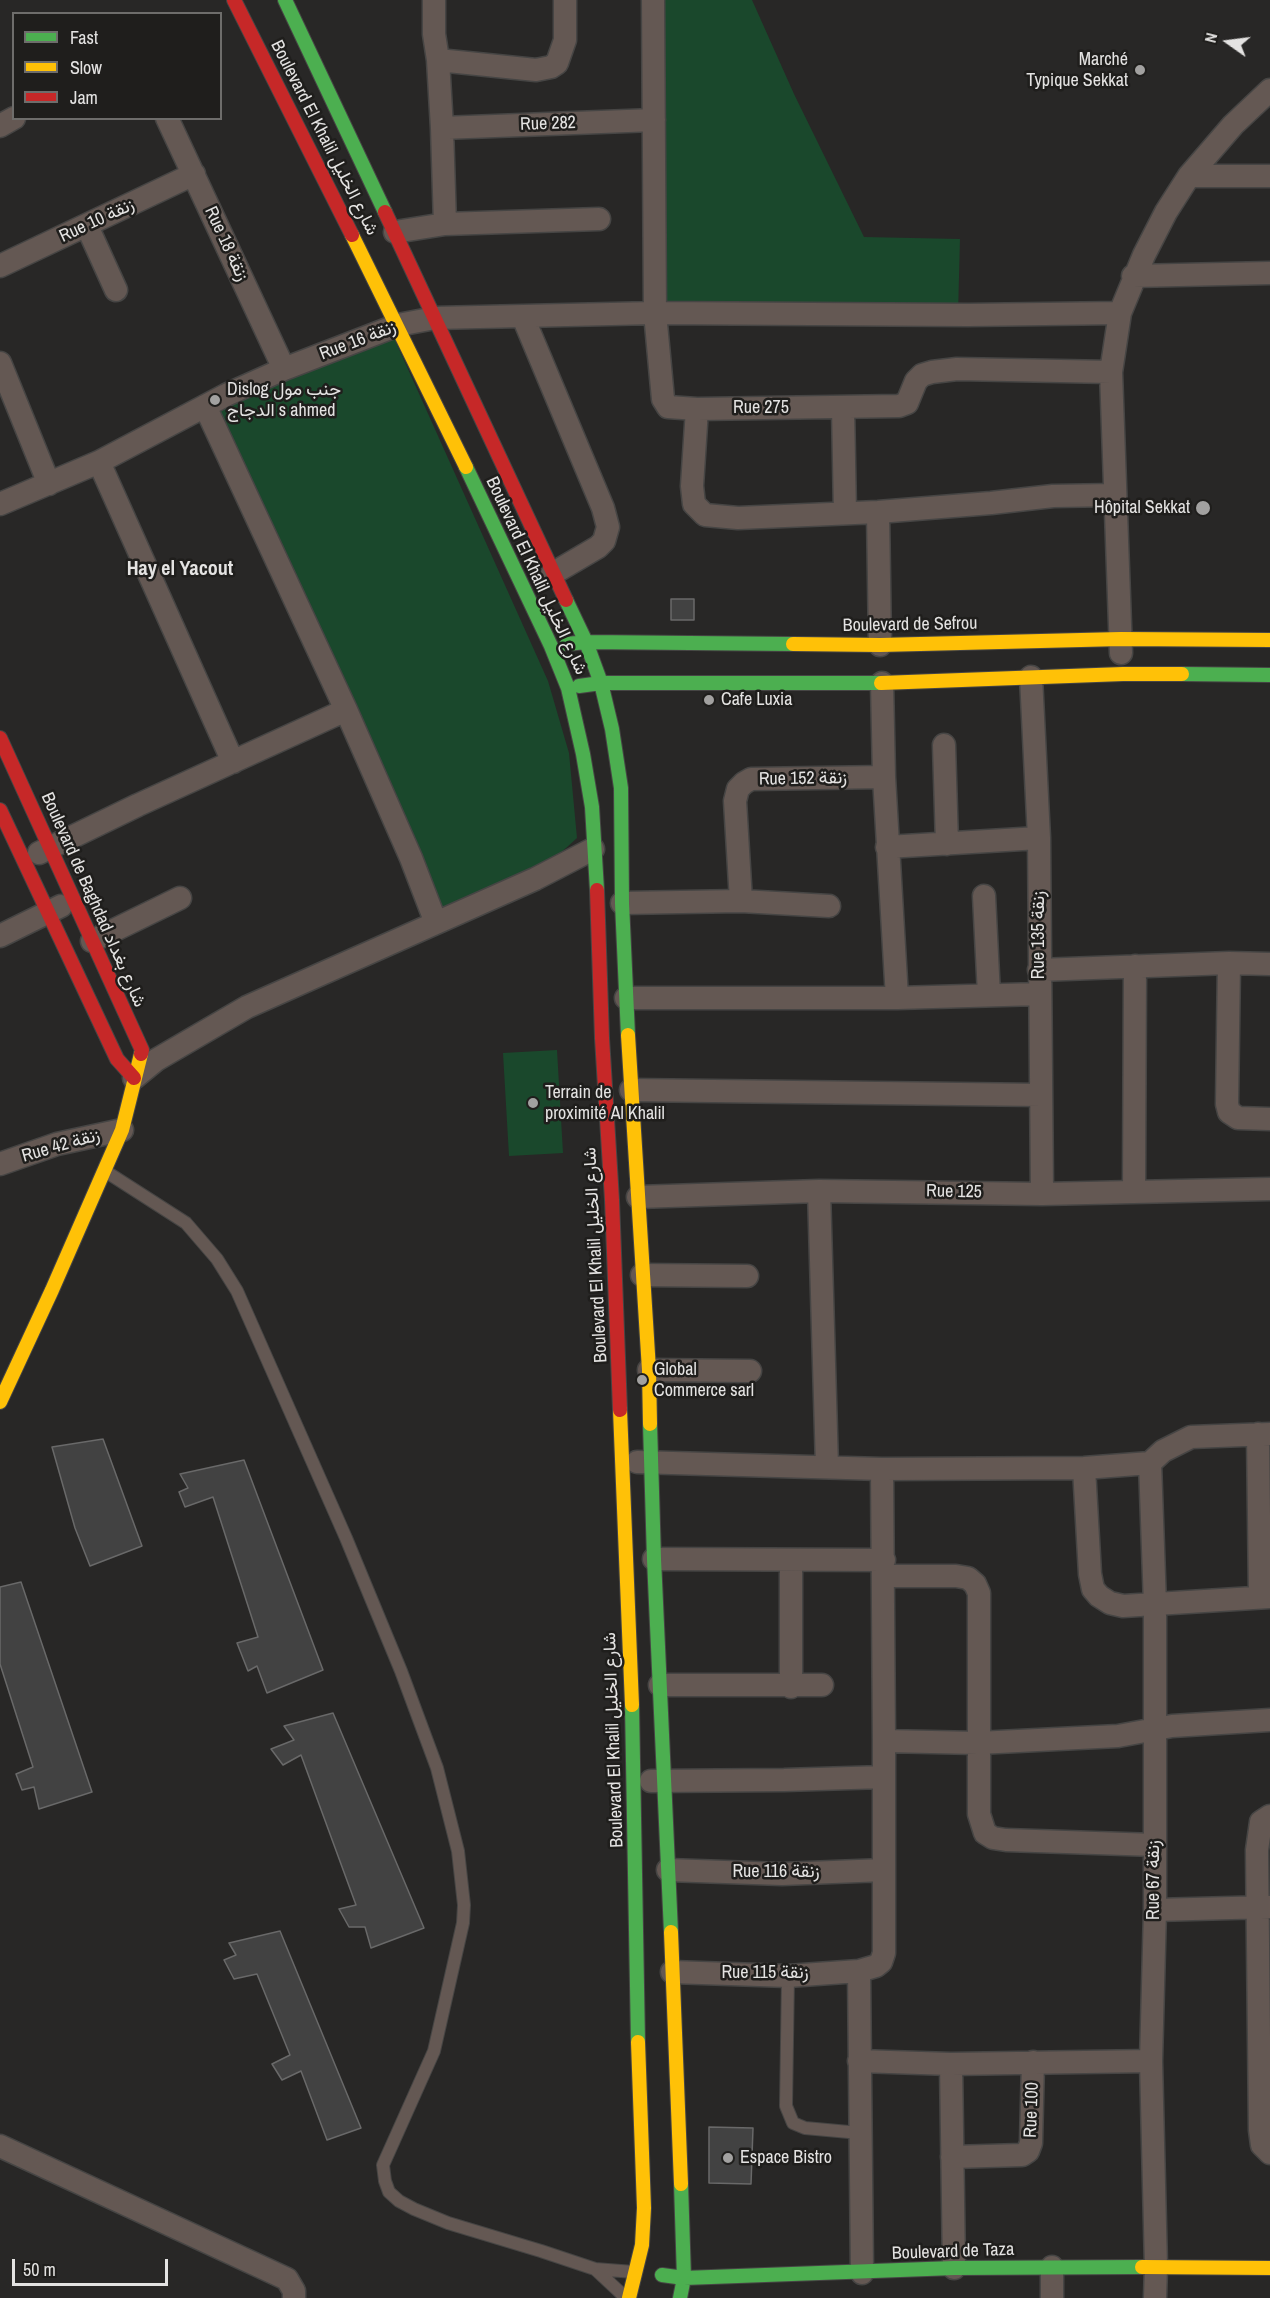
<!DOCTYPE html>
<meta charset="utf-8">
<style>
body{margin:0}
#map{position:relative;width:1270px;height:2298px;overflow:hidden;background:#282726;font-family:"Archivo Narrow",sans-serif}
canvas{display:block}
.legend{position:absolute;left:12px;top:12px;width:210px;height:108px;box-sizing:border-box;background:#1f1e1c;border:2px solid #6e6d6b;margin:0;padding:8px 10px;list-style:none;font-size:18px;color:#e4e3e2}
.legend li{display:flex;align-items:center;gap:12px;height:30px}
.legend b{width:30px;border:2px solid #6e6d6b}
.north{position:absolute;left:1198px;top:12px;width:60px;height:60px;-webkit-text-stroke:4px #1f1e1c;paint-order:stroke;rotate:284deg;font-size:16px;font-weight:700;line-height:24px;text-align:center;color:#e4e3e2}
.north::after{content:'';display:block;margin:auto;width:21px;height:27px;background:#e4e3e2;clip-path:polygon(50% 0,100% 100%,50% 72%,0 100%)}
.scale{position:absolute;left:12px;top:2259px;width:156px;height:27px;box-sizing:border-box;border:3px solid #e4e3e2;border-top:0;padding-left:8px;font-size:18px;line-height:21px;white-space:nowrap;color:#e4e3e2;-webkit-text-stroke:4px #1f1e1c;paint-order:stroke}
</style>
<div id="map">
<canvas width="1270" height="2298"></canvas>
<ul class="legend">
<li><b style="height:8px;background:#4caf50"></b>Fast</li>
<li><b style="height:8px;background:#ffc107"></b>Slow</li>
<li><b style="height:8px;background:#c62828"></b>Jam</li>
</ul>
<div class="north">N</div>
<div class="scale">50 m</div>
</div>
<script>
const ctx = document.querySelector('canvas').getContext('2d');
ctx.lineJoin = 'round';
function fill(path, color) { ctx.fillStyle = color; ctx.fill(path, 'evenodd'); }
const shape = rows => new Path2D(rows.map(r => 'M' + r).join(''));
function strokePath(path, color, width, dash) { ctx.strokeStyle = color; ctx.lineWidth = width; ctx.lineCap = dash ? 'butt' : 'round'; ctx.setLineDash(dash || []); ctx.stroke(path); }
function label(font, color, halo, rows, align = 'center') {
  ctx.font = font + ' "Archivo Narrow",Vazirmatn,sans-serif'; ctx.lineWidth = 5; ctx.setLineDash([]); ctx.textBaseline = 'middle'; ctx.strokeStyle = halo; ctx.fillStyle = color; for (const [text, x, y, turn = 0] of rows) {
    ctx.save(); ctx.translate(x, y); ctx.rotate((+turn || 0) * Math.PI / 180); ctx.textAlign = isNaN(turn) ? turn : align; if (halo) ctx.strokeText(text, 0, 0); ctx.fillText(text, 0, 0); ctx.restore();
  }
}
fill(shape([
 [654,0,752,0,794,94,864,237,960,239,958,315,655,312],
 [390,329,548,681,569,753,577,838,533,878,438,920,210,404],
 [557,1050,563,1153,509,1156,503,1053]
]), '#1a482c');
const building = shape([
 [671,599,694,599,694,620,671,620,671,599],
 [103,1439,142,1546,90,1566,75,1528,52,1447,103,1439],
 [244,1460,323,1670,267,1693,257,1666,248,1671,237,1643,258,1637,213,1497,185,1507,179,1492,188,1488,180,1474,244,1460],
 [21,1582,92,1792,39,1809,34,1787,22,1790,16,1774,33,1767,0,1664,0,1587,21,1582],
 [333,1713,424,1928,371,1948,365,1927,349,1927,339,1909,356,1905,301,1755,283,1765,271,1749,294,1740,284,1726,333,1713],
 [280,1931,361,2128,327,2140,301,2071,282,2080,272,2064,290,2055,257,1974,234,1979,224,1960,236,1955,229,1943,280,1931],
 [709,2127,753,2128,751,2184,709,2183,709,2127]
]);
fill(building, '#424242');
strokePath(building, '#696969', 1.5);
const lane = shape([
 [105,1171,186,1223,217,1259,237,1291,346,1538,401,1671,437,1768,458,1851,464,1905,463,1923,434,2051,383,2165,385,2181,389,2192,399,2201,414,2209,448,2223,541,2251,595,2269,634,2272],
 [788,1976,786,2106,793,2123,805,2128,860,2133],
 [595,2269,625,2297]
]);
const street = shape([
 [653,0,655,313,663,399,668,407,697,409,899,406,907,403,916,381,922,375,932,372,957,369,1111,372],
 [438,60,536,70,551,67,557,63,565,40,565,0],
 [167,118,284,369],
 [0,126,14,118],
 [442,128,654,120],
 [1189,176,1270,176],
 [445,224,599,219],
 [87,226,116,290],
 [395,232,445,224,442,128,438,60,434,34,434,0],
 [0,266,194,174],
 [1133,276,1270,273],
 [523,317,603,508,608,527,604,541,598,547,552,574],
 [0,363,49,484],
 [205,406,346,710,411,858,436,923],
 [843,408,845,513],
 [697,409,692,486,694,504,705,515,738,518,878,512,991,503,1053,496,1115,495],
 [99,462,233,762],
 [0,504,99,462,226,395,284,369,398,325,435,318,655,313,968,315,1120,313],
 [878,512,880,645],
 [1121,653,1111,372,1120,313,1144,255,1166,212,1189,176,1233,125,1270,90],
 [1031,677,1039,838,1042,1194],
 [882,683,884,777,897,998],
 [944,745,947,844],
 [887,847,1039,838],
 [39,853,138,805,346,710],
 [984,896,989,995],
 [741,901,735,801,738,789,744,783,751,779,884,777],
 [622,903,741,901,829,906],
 [0,936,61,906],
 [92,941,180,898],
 [1229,963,1227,1104,1229,1112,1238,1118,1270,1119],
 [1039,970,1229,963,1270,964],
 [626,998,897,998,1039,994],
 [134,1078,156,1060,247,1007,535,879,593,849],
 [631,1090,1041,1095],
 [0,1164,57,1144,122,1130],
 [819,1191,827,1467],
 [1134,1192,1135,966],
 [638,1197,819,1191,1042,1194,1270,1189],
 [642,1275,747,1276],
 [649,1370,750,1371],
 [1258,1434,1260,1597],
 [637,1462,882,1469,1084,1468,1150,1463,1163,1451,1191,1437,1270,1434],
 [1150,1463,1155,1605,1155,1910,1151,2061,1156,2267,1155,2298],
 [1084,1468,1090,1574,1093,1589,1099,1596,1110,1603,1123,1606,1270,1597],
 [654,1559,884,1560],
 [884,1576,956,1576,968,1578,975,1584,979,1593,979,1814,985,1833,993,1838,1006,1840,1155,1845],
 [660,1685,822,1685],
 [791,1687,791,1561],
 [884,1741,978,1743,1118,1736,1172,1726,1270,1720],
 [651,1781,784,1780,884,1777],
 [1270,1816,1261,1822,1257,1850,1260,2130,1262,2145,1270,2153],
 [668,1870,782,1874,884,1870],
 [1155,1910,1270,1907],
 [859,1971,862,2273],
 [672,1972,788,1976,859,1971,876,1966,881,1962,884,1953,884,1741,882,1469],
 [859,2061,951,2064,1151,2061],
 [951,2064,954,2268],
 [0,2146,287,2279,294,2291,294,2298],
 [952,2157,1022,2155,1028,2151,1031,2143,1033,2062],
 [1052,2267,1052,2298]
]);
const fast = shape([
 [285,0,385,212],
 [466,467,551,646,568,688,583,754,592,807,597,890],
 [566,600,586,642,601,683,612,729,621,788,622,903,628,1035],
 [567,644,586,642,793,644],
 [1182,674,1270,675],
 [579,686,601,683,881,683],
 [650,1424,654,1559,671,1932],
 [632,1705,638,2042],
 [662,2275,684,2278,954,2268,1142,2267],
 [680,2298,684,2278,681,2184]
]);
const slow = shape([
 [352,235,466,467],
 [793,644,880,645,1121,639,1270,640],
 [881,683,1123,674,1182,674],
 [628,1035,649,1370,650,1424],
 [0,1402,52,1290,122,1130,141,1054],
 [620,1410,632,1705],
 [671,1932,681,2184],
 [1142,2267,1270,2268],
 [629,2298,642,2245,644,2208,638,2042]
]);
const jam = shape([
 [234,0,352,235],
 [385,212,566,600],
 [0,738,142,1050,141,1054],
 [0,810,117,1059,134,1078],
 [597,890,602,1038,612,1200,620,1410]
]);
strokePath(lane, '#464544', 14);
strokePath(street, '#464544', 25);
strokePath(fast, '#464544', 16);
strokePath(slow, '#464544', 16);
strokePath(jam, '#464544', 16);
strokePath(lane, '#645853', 12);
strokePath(street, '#645853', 22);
strokePath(fast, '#4caf50', 14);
strokePath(slow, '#ffc107', 14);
strokePath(jam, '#c62828', 14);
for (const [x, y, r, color] of [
 [1140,70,6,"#a2a1a0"],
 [215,400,6,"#a2a1a0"],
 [1203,508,8,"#a2a1a0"],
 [709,700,6,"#a2a1a0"],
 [533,1103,6,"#a2a1a0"],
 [642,1380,6,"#a2a1a0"],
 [728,2158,6,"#a2a1a0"]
]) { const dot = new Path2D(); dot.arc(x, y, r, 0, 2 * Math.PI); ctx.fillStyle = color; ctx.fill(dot); strokePath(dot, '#1f1e1c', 2); }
label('18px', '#e4e3e2', '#1f1e1c', [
 ["Marché",1128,60,"right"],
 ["Typique Sekkat",1128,81,"right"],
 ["Dislog جنب مول",227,390],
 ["الدجاج s ahmed",227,411],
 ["Hôpital Sekkat",1190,508,"right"],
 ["Cafe Luxia",721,700],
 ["Terrain de",545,1093],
 ["proximité Al Khalil",545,1114],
 ["Global",654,1370],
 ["Commerce sarl",654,1391],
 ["Espace Bistro",740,2158]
], 'left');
label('18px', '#e4e3e2', '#1f1e1c', [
 ["Rue 282",548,124,-2],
 ["Boulevard El Khalil شارع الخليل",324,138,63],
 ["Rue 10 زنقة",97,221,-25],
 ["Rue 18 زنقة",226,244,65],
 ["Rue 16 زنقة",358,341,-21],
 ["Rue 275",761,408],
 ["Boulevard El Khalil شارع الخليل",536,576,65],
 ["Boulevard de Sefrou",910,625,-1],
 ["Rue 152 زنقة",803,779,-1],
 ["Boulevard de Baghdad شارع بغداد",93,900,66],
 ["Rue 135 زنقة",1039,935,-90],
 ["Rue 42 زنقة",61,1146,-16],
 ["Rue 125",954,1192,1],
 ["Boulevard El Khalil شارع الخليل",596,1255,-93],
 ["Boulevard El Khalil شارع الخليل",614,1740,-92],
 ["Rue 116 زنقة",776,1872],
 ["Rue 67 زنقة",1154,1880,-90],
 ["Rue 115 زنقة",765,1973],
 ["Rue 100",1032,2110,-88],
 ["Boulevard de Taza",953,2252,-2]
]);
label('bold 20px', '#e4e3e2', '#1f1e1c', [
 ["Hay el Yacout",180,570]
]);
</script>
